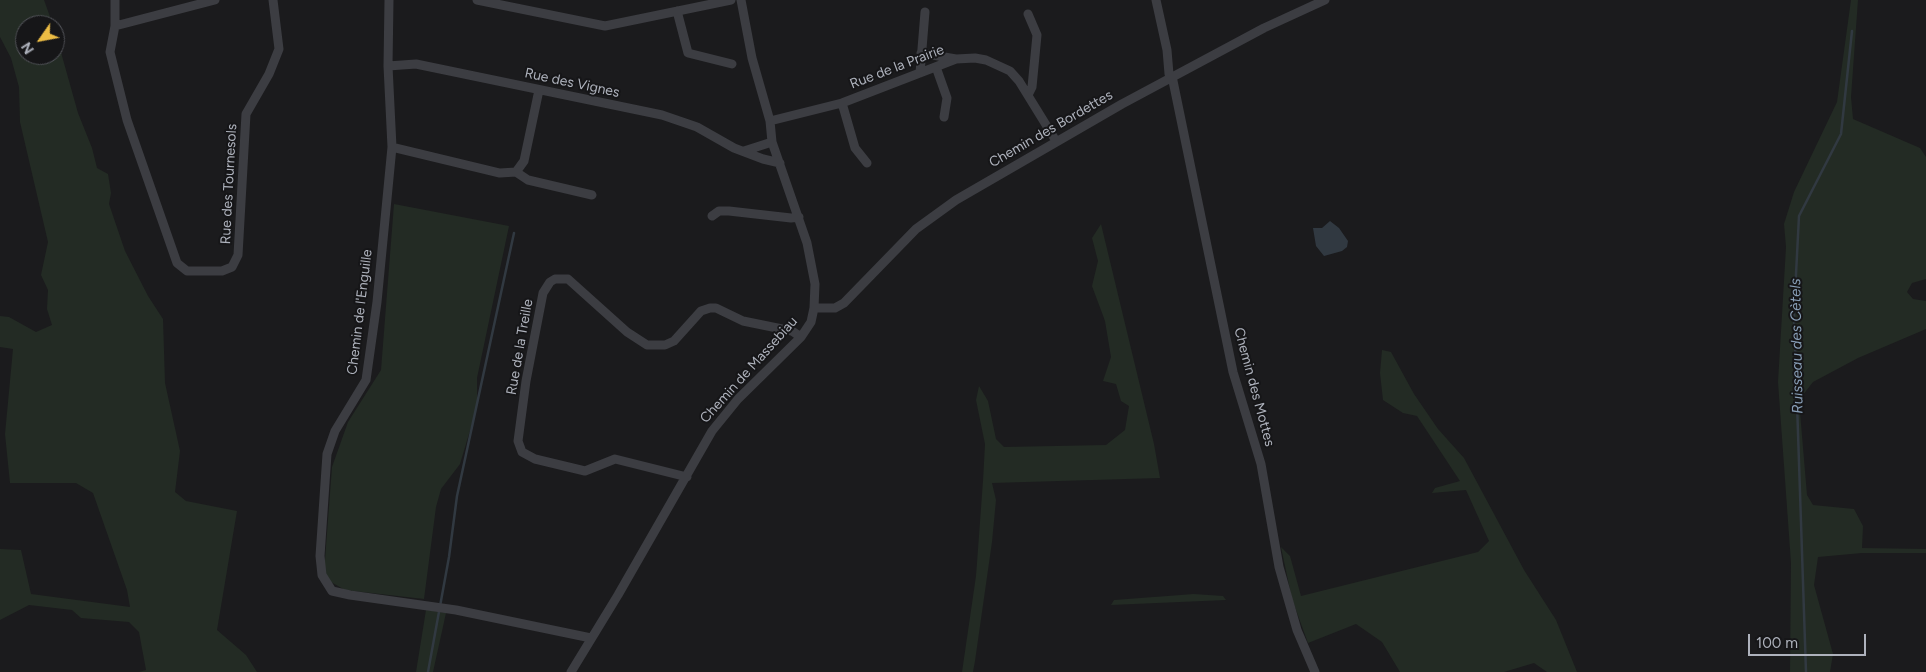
<!DOCTYPE html>
<meta charset="utf-8">
<style>
body{margin:0}
#map{position:relative;width:1926px;height:672px;overflow:hidden;background:#1b1b1d;font-family:Figtree,sans-serif}
canvas{display:block}
.north{position:absolute;left:15px;top:15px;width:50px;height:50px;box-sizing:border-box;background:#161618;border:1px solid #53545a;border-radius:50%;rotate:237deg;font-size:14px;font-weight:700;line-height:20px;text-align:center;color:#aeb2bc}
.north::after{content:'';display:block;margin:auto;width:18px;height:22px;background:#ecbc44;clip-path:polygon(50% 0,100% 100%,50% 72%,0 100%)}
.scale{position:absolute;left:1748px;top:634px;width:118px;height:22px;box-sizing:border-box;border:2px solid #aeb2bc;border-top:0;padding-left:6px;font-size:15px;line-height:18px;white-space:nowrap;color:#aeb2bc;-webkit-text-stroke:4px #161618;paint-order:stroke}
</style>
<div id="map">
<canvas width="1926" height="672"></canvas>
<div class="north">N</div>
<div class="scale">100 m</div>
</div>
<script>
const ctx = document.querySelector('canvas').getContext('2d');
ctx.lineJoin = 'round';
function fill(path, color) { ctx.fillStyle = color; ctx.fill(path, 'evenodd'); }
const shape = rows => new Path2D(rows.map(r => 'M' + r).join(''));
function strokePath(path, color, width, dash) { ctx.strokeStyle = color; ctx.lineWidth = width; ctx.lineCap = dash ? 'butt' : 'round'; ctx.setLineDash(dash || []); ctx.stroke(path); }
function label(font, color, halo, rows, align = 'center') {
  ctx.font = font + ' Figtree,sans-serif'; ctx.lineWidth = 4; ctx.setLineDash([]); ctx.textBaseline = 'middle'; ctx.strokeStyle = halo; ctx.fillStyle = color; for (const [text, x, y, turn = 0] of rows) {
    ctx.save(); ctx.translate(x, y); ctx.rotate((+turn || 0) * Math.PI / 180); ctx.textAlign = isNaN(turn) ? turn : align; if (halo) ctx.strokeText(text, 0, 0); ctx.fillText(text, 0, 0); ctx.restore();
  }
}
fill(shape([
 [0,0,44,0,53,25,25,25,25,55,55,55,55,31,78,113,92,148,97,168,108,174,111,193,109,204,125,251,148,296,163,319,165,383,180,451,175,492,186,501,237,511,217,630,246,655,257,672,139,672,146,670,139,632,129,622,81,618,72,610,29,605,0,620,0,549,21,550,31,594,130,607,127,590,93,493,76,483,10,483,5,434,13,349,0,347,0,316,9,317,36,332,52,325,47,309,48,290,41,275,48,242,20,122,19,87,11,58,0,37],
 [1851,0,1858,0,1851,97,1853,119,1920,148,1926,157,1926,279,1912,283,1907,292,1913,299,1926,301,1926,329,1858,358,1813,382,1799,400,1807,495,1813,505,1854,509,1863,526,1862,548,1926,549,1926,553,1862,553,1818,557,1814,585,1833,654,1830,672,1790,672,1791,563,1778,382,1786,247,1784,224,1794,192,1837,102],
 [394,204,509,226,477,378,477,407,460,464,441,489,436,507,424,599,345,590,331,582,324,573,332,467,348,422,381,370],
 [1101,224,1154,444,1160,478,992,483,996,500,992,542,975,661,973,672,962,672,976,576,983,481,985,444,976,400,979,386,988,401,996,439,1004,447,1106,445,1125,430,1129,406,1121,401,1116,384,1103,381,1111,357,1105,321,1092,286,1098,261,1092,238],
 [1382,350,1391,352,1414,394,1438,429,1464,458,1524,570,1556,620,1577,672,1547,672,1534,663,1504,672,1400,672,1382,642,1356,624,1308,643,1292,599,1281,547,1290,556,1301,596,1478,552,1489,541,1466,490,1432,493,1435,488,1460,481,1417,416,1403,413,1383,400,1380,373],
 [1194,594,1223,596,1226,600,1111,605,1114,600],
 [426,610,446,613,433,672,416,672]
]), '#232b24');
fill(shape([
 [1330,221,1339,228,1348,241,1347,247,1342,251,1324,256,1316,246,1313,228,1322,228]
]), '#313941');
strokePath(shape([
 [428,672,449,557,457,496,514,233],
 [1806,672,1794,313,1799,216,1841,134,1852,31]
]), '#313941', 2.5);
strokePath(shape([
 [115,0,115,26,110,52,127,120,177,263,187,271,222,271,232,267,238,255,246,114,269,74,279,49,273,0],
 [389,0,388,66,392,147,377,302,366,380,335,431,327,454,320,556,322,575,332,591,350,595,456,610,591,638],
 [477,0,605,26,731,0],
 [1156,0,1167,50,1169,74,1173,81,1233,372,1261,464,1279,567,1297,630,1315,672],
 [677,11,688,53,732,64],
 [115,26,215,0],
 [921,53,956,59],
 [388,66,416,64,662,115,697,127,734,148,763,159,780,163],
 [936,67,947,98,944,117],
 [920,73,925,12],
 [1028,95,1032,87,1037,35,1028,14],
 [842,103,855,148,867,163],
 [770,121,842,103,956,59,975,58,986,60,1010,71,1019,81,1056,141],
 [392,147,500,173,516,172,524,161,539,90],
 [744,151,772,142],
 [516,172,528,180,592,195],
 [712,216,719,211,729,211,791,218,799,217],
 [814,308,835,308,844,303,916,229,956,200,1122,104,1264,28,1325,0],
 [687,477,615,459,585,471,535,459,522,452,518,441,526,381,543,293,550,282,555,279,568,279,627,332,647,345,665,345,674,341,701,311,710,308,716,308,743,321,792,331,801,337],
 [571,672,618,595,712,431,738,399,801,337,811,322,814,308,815,284,807,243,772,142,770,121,752,58,741,0]
]), '#3c3d42', 9);
label('14px', '#aeb2bc', '#161618', [
 ["Rue de la Prairie",897,67,-21],
 ["Rue des Vignes",572,83,12],
 ["Chemin des Bordettes",1051,129,-30],
 ["Rue des Tournesols",229,184,-87],
 ["Chemin de l'Enguille",360,312,-83],
 ["Rue de la Treille",520,347,-80],
 ["Chemin de Massebiau",749,370,-48],
 ["Chemin des Mottes",1254,387,75]
]);
label('italic 15px', '#879db5', '#161618', [
 ["Ruisseau des Cètels",1797,346,-91]
]);
</script>
